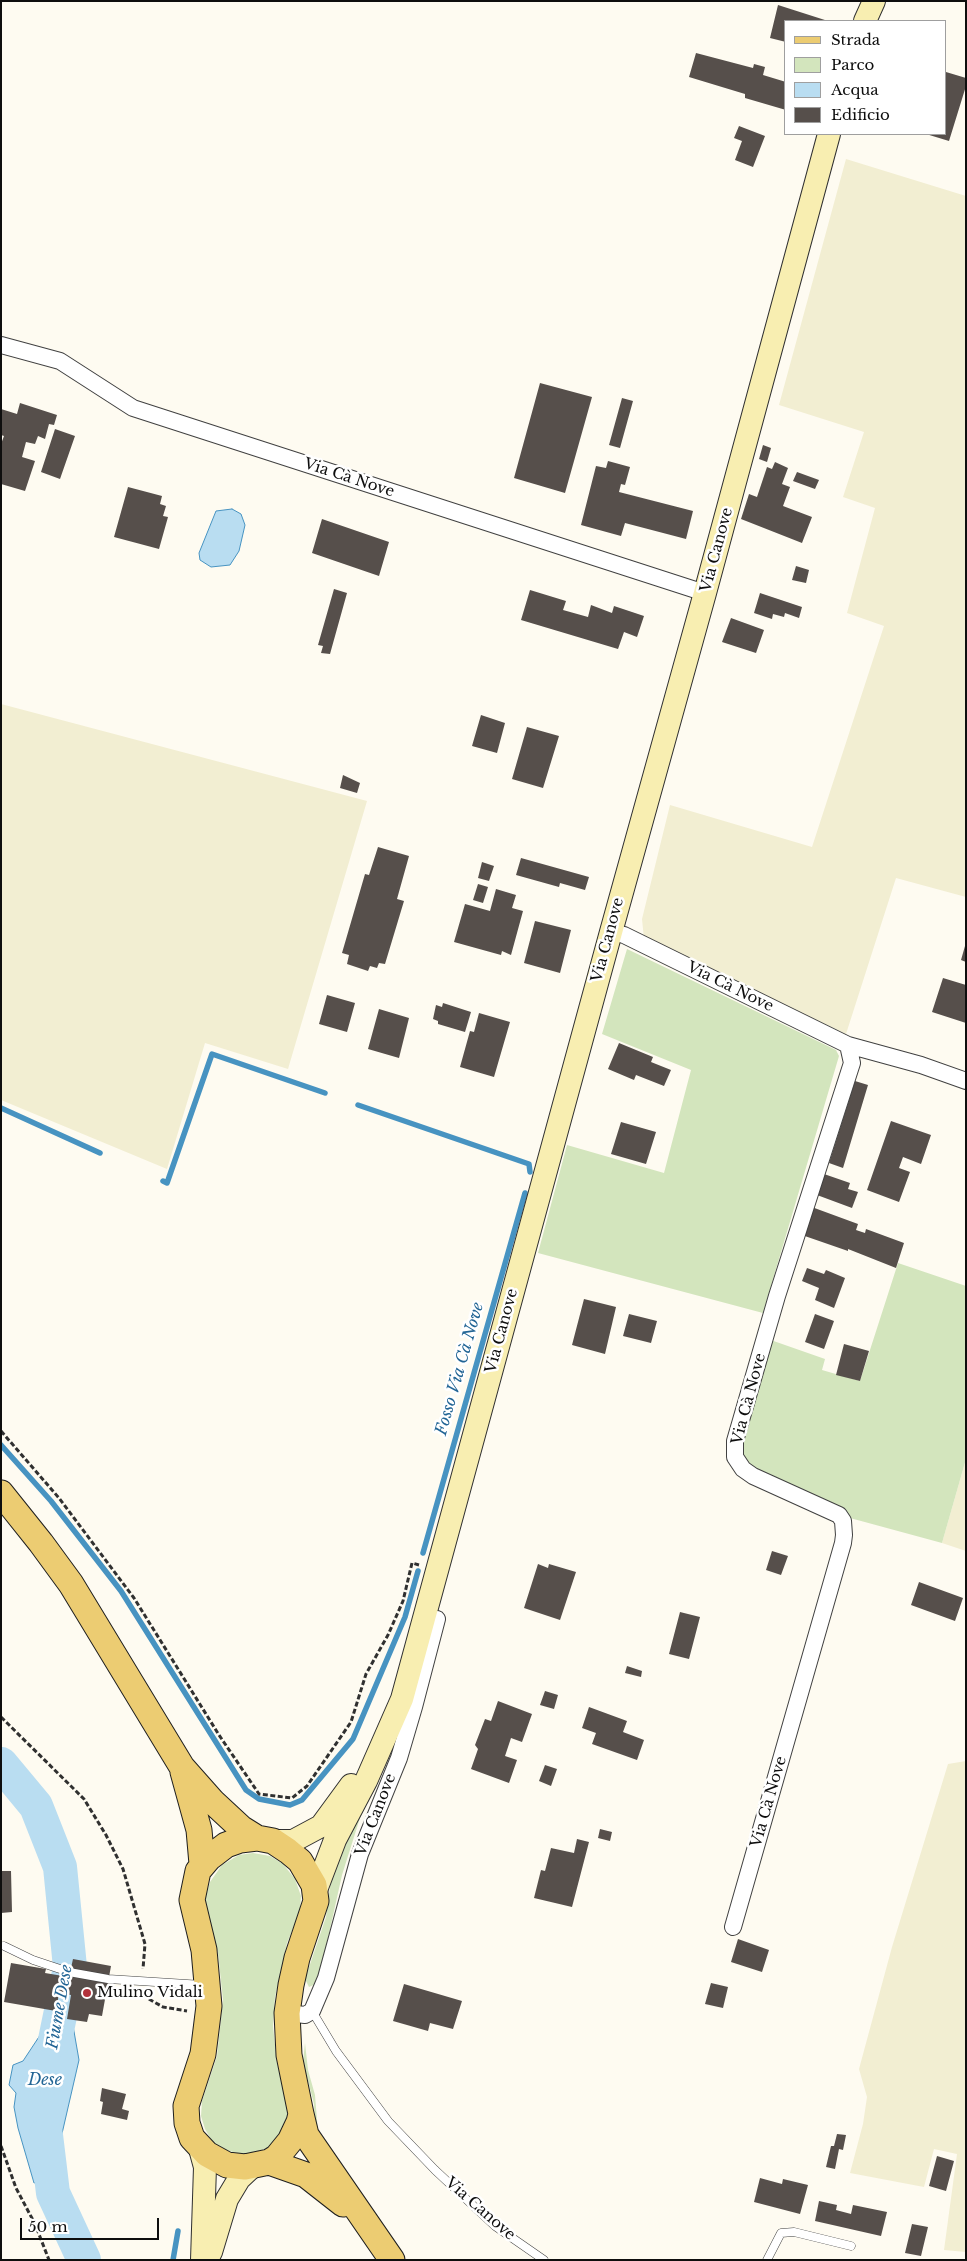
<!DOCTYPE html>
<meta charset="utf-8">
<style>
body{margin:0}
#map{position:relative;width:967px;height:2261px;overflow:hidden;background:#fefbf1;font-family:"Libre Baskerville",serif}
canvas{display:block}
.frame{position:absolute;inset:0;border:2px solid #0e0e0e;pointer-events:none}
.legend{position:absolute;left:784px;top:20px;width:162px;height:115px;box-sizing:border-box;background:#fff;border:1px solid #9f9f9f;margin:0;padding:6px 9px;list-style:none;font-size:15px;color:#0e0e0e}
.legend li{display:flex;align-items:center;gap:10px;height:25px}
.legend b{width:25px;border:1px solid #9f9f9f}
.scale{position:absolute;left:20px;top:2218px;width:139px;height:22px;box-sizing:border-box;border:2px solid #0e0e0e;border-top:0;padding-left:6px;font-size:15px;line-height:18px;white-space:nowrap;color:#0e0e0e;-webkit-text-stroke:4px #fff;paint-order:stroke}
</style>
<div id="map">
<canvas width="967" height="2261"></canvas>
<div class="frame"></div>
<ul class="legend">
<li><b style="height:6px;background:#eccc72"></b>Strada</li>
<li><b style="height:14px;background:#d3e5bd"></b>Parco</li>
<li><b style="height:14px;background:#b9ddf1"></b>Acqua</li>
<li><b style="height:14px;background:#564f4b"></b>Edificio</li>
</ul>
<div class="scale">50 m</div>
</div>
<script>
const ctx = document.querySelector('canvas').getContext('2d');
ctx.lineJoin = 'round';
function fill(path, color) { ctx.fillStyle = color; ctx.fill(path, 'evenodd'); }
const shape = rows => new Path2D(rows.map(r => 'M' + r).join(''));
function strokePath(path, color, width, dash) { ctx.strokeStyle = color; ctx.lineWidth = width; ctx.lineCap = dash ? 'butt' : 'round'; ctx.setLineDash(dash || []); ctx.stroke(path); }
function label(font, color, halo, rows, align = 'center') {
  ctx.font = font + ' "Libre Baskerville",serif'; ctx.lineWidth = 5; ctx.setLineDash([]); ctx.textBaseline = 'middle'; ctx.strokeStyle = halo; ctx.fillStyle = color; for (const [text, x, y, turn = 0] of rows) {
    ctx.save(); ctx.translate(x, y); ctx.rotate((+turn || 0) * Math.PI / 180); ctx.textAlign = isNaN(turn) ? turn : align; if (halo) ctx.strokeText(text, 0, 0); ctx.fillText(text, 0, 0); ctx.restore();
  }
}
fill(shape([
 [846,159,966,196,966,897,896,878,846,1034,644,939,642,919,670,805,812,847,884,626,847,613,875,508,843,497,864,432,779,405],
 [1,704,367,801,288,1069,205,1043,167,1169,1,1100],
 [966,1459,966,1551,942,1543],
 [966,1761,966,2252,944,2250,957,2154,934,2149,924,2187,850,2173,863,2124,867,2097,859,2069,892,1947,948,1764]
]), '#f2eed2');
fill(shape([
 [627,949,836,1050,839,1056,763,1313,538,1253,567,1145,664,1173,691,1070,602,1034],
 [898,1263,966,1286,966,1459,942,1543,839,1515,753,1476,735,1441,765,1338,825,1359,822,1370,860,1381],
 [395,1741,396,1743,360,1818,342,1875,318,1983,309,1987,305,1979,326,1917,332,1871],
 [253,1853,270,1856,283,1864,295,1879,301,1896,300,1911,287,1943,275,1997,273,2026,277,2063,288,2108,286,2123,279,2138,270,2147,250,2154,237,2153,221,2149,212,2141,205,2129,201,2116,202,2101,217,2056,223,2000,218,1953,206,1909,206,1896,210,1882,222,1865,239,1855],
 [305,2043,308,2070,315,2095,318,2132,328,2150,320,2140,315,2130,314,2104,303,2062]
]), '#d3e5bd');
const water = shape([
 [232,509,241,514,245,525,239,551,230,565,211,567,200,560,199,553,216,511,232,509],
 [59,1993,72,1995,72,2020,79,2060,61,2138,65,2174,34,2183,18,2128,14,2107,16,2093,9,2085,13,2065,23,2061,56,2011,59,1993]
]);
fill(water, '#b9ddf1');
strokePath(water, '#4793c1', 1);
strokePath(shape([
 [358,1105,529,1164,530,1172],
 [1,1108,100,1153],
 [163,1181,167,1183,212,1054,325,1093],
 [1,1445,51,1501,121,1591,246,1790,259,1799,290,1805,302,1800,353,1739,405,1617,418,1571],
 [423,1553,525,1193],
 [173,2260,178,2231]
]), '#4793c1', 5.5);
strokePath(shape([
 [1,1764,36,1806,60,1867,70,1967,55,2040],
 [46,2135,53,2193,84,2260]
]), '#b9ddf1', 34);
fill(shape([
 [778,5,828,21,786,21,786,42,770,38],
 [696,53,753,68,754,64,765,67,763,75,786,82,786,110,745,98,745,94,689,77],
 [946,72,966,78,966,86,949,141,926,134,946,134],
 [739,126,765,136,753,167,735,160,742,141,734,138],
 [540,383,592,397,565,493,514,478],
 [622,398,633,401,620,448,609,445],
 [20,403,57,415,54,425,49,424,45,439,38,436,35,444,26,442,22,457,35,461,25,491,1,484,1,444,4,436,1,435,1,409,17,414],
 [55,429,75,436,60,479,41,472],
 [763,445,771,448,767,462,759,459],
 [608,461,630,467,625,485,621,484,619,492,693,511,686,539,625,523,621,536,581,525,596,466,606,468],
 [775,462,788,468,782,484,790,487,783,506,812,517,802,543,741,519,749,494,757,497,767,467,772,469],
 [797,472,819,480,815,489,793,481],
 [128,487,162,496,160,504,166,506,163,516,168,517,159,549,114,537],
 [322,519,389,542,379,576,312,553],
 [796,566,809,570,806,583,792,580],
 [334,589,347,593,330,654,321,653,323,646,318,645],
 [530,590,566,601,563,610,588,617,591,605,612,613,614,606,644,616,637,637,624,632,618,649,521,620],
 [760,593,802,607,799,618,785,613,784,617,773,614,772,619,754,613],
 [731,618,764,630,756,653,722,642],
 [481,715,505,723,497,753,472,746],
 [527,727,559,736,543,788,512,779],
 [343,775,360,783,357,793,340,788],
 [378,847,409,856,397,899,404,901,385,964,379,963,377,968,370,966,368,971,347,964,349,955,342,953,365,874,369,875],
 [521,858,589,877,585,890,560,883,559,887,516,875],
 [482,862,494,866,489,881,478,878],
 [478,884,488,887,483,903,473,900],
 [496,889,516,895,512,908,523,911,511,955,502,951,501,955,454,942,465,904,490,911],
 [535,921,571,930,560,973,524,963],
 [965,946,966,946,966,962,961,960],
 [943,978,966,985,966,1023,932,1012],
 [327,995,355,1003,347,1032,319,1024],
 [443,1003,471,1012,465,1032,438,1024,438,1021,433,1019,436,1005,442,1007],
 [379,1009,409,1018,399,1058,368,1049],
 [479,1013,510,1022,494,1077,460,1067,470,1031,474,1032],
 [619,1043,653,1057,651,1062,671,1070,664,1086,636,1075,634,1080,608,1069],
 [855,1081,868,1085,843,1168,829,1163],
 [891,1121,931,1135,921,1164,903,1157,899,1168,910,1172,899,1202,867,1190],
 [621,1122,656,1132,646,1164,611,1154],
 [824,1174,850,1183,848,1189,858,1192,852,1208,817,1195],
 [809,1206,858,1224,856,1230,865,1233,866,1229,904,1243,896,1268,848,1249,848,1251,799,1234],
 [807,1268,824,1274,826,1270,845,1278,834,1308,815,1300,819,1288,802,1281],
 [584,1299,616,1307,605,1354,572,1345],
 [629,1314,657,1321,651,1343,623,1336],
 [815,1314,834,1321,824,1349,805,1342],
 [844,1344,869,1351,860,1381,836,1375],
 [772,1551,788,1556,781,1575,766,1570],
 [538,1564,548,1568,549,1564,576,1572,560,1620,524,1608],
 [919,1582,963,1598,955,1621,911,1605],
 [680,1612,700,1617,689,1659,669,1654],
 [627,1666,642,1671,641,1677,625,1673],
 [545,1691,558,1695,554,1709,540,1705],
 [498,1701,532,1714,522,1742,511,1738,505,1756,517,1760,509,1783,471,1769,478,1749,475,1745,485,1719,491,1721],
 [589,1707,627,1721,623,1732,644,1740,637,1760,592,1744,596,1733,582,1728],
 [545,1765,557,1769,551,1786,539,1781],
 [600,1829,612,1832,610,1841,598,1838],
 [577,1839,589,1842,572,1907,534,1898,541,1870,545,1871,551,1848,574,1853],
 [1,1871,11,1871,12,1912,1,1913],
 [738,1939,769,1950,762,1972,731,1962],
 [73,1959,111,1966,102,2016,89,2014,87,2022,67,2019,71,1995,59,1993,56,2011,4,2002,11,1963,46,1969,45,1973,69,1977],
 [711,1983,728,1987,723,2008,705,2004],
 [404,1984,462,2001,453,2029,430,2023,428,2031,393,2021],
 [102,2088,126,2094,122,2109,129,2111,127,2120,101,2114,103,2102,100,2101],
 [837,2134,846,2135,843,2150,839,2149,835,2169,826,2167,831,2146,834,2146],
 [937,2156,954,2161,946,2191,929,2186],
 [760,2178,782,2184,783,2179,808,2185,800,2214,754,2202],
 [819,2201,837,2205,836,2210,851,2214,853,2205,887,2212,881,2236,815,2221],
 [912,2224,928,2227,921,2256,905,2253]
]), '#564f4b');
const lane = shape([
 [4,1946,33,1960,69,1972,108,1979,203,1985],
 [312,2011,336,2051,388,2121,435,2170,495,2226,544,2260],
 [767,2260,781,2233,794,2232,851,2246]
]);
const street = shape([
 [1,345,60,361,133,408,705,593],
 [611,932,624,935,848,1045,921,1065,966,1081],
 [733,1927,843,1543,844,1535,843,1521,839,1515,753,1476,743,1469,735,1457,735,1441,777,1296,852,1063,848,1045],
 [287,2013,305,2015,312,2011,326,1978,360,1854,399,1758,414,1707,437,1619]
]);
const secondary = shape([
 [865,21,874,1],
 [273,1841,293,1841,321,1826,351,1785],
 [316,1890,335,1840,366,1781,402,1699,611,932,705,593,829,134],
 [199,2145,205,2167,202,2260],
 [211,2252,227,2199,239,2179,255,2164]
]);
const primary = shape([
 [1,1493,41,1543,71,1584,182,1767,213,1802,241,1828,257,1838],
 [183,1772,199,1830,202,1864],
 [257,1838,273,1841,288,1851,300,1861,314,1885,316,1901,297,1958,291,1985,287,2013,289,2055,301,2114,299,2122,290,2141,277,2157,269,2162,245,2167,227,2165,207,2154,192,2138,187,2123,186,2106,203,2054,209,2006,204,1950,192,1900,198,1871,209,1858,226,1845,240,1840,257,1838],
 [301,2114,306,2135,392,2260],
 [269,2162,306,2175,343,2204]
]);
strokePath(lane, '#414141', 9);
strokePath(street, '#414141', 18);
strokePath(secondary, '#303030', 24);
strokePath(primary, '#1f1f1f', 27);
strokePath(shape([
 [1,1431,59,1498,134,1598,219,1735,259,1794,292,1798,307,1786,351,1722,366,1674,388,1635,403,1601,412,1563,419,1565],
 [1,1717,84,1799,106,1835,123,1869,145,1944,143,1969],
 [145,1993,147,1998,163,2007,187,2011],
 [1,2146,16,2188,35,2224,49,2260]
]), '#303030', 3, [5, 2.5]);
strokePath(lane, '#fff', 8);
strokePath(street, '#fff', 16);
strokePath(secondary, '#f8eeb1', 22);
strokePath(primary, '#eccc72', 25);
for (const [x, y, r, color] of [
 [87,1993,5,"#b2323b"]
]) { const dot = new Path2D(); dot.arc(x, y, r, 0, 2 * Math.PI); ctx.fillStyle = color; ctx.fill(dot); strokePath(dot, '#fff', 2); }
label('15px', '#0e0e0e', '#fff', [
 ["Via Cà Nove",349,478,18],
 ["Via Canove",717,550,-75],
 ["Via Canove",608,940,-75],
 ["Via Cà Nove",730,987,26],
 ["Via Canove",502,1331,-75],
 ["Via Cà Nove",749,1399,-75],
 ["Via Cà Nove",769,1802,-74],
 ["Via Canove",376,1815,-69],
 ["Via Canove",480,2209,41]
]);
label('15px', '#0e0e0e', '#fff', [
 ["Mulino Vidali",97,1993]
], 'left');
label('italic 16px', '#226595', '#fff', [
 ["Fosso Via Cà Nove",460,1369,-74],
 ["Fiume Dese",60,2007,-80],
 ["Dese",45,2080]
]);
</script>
